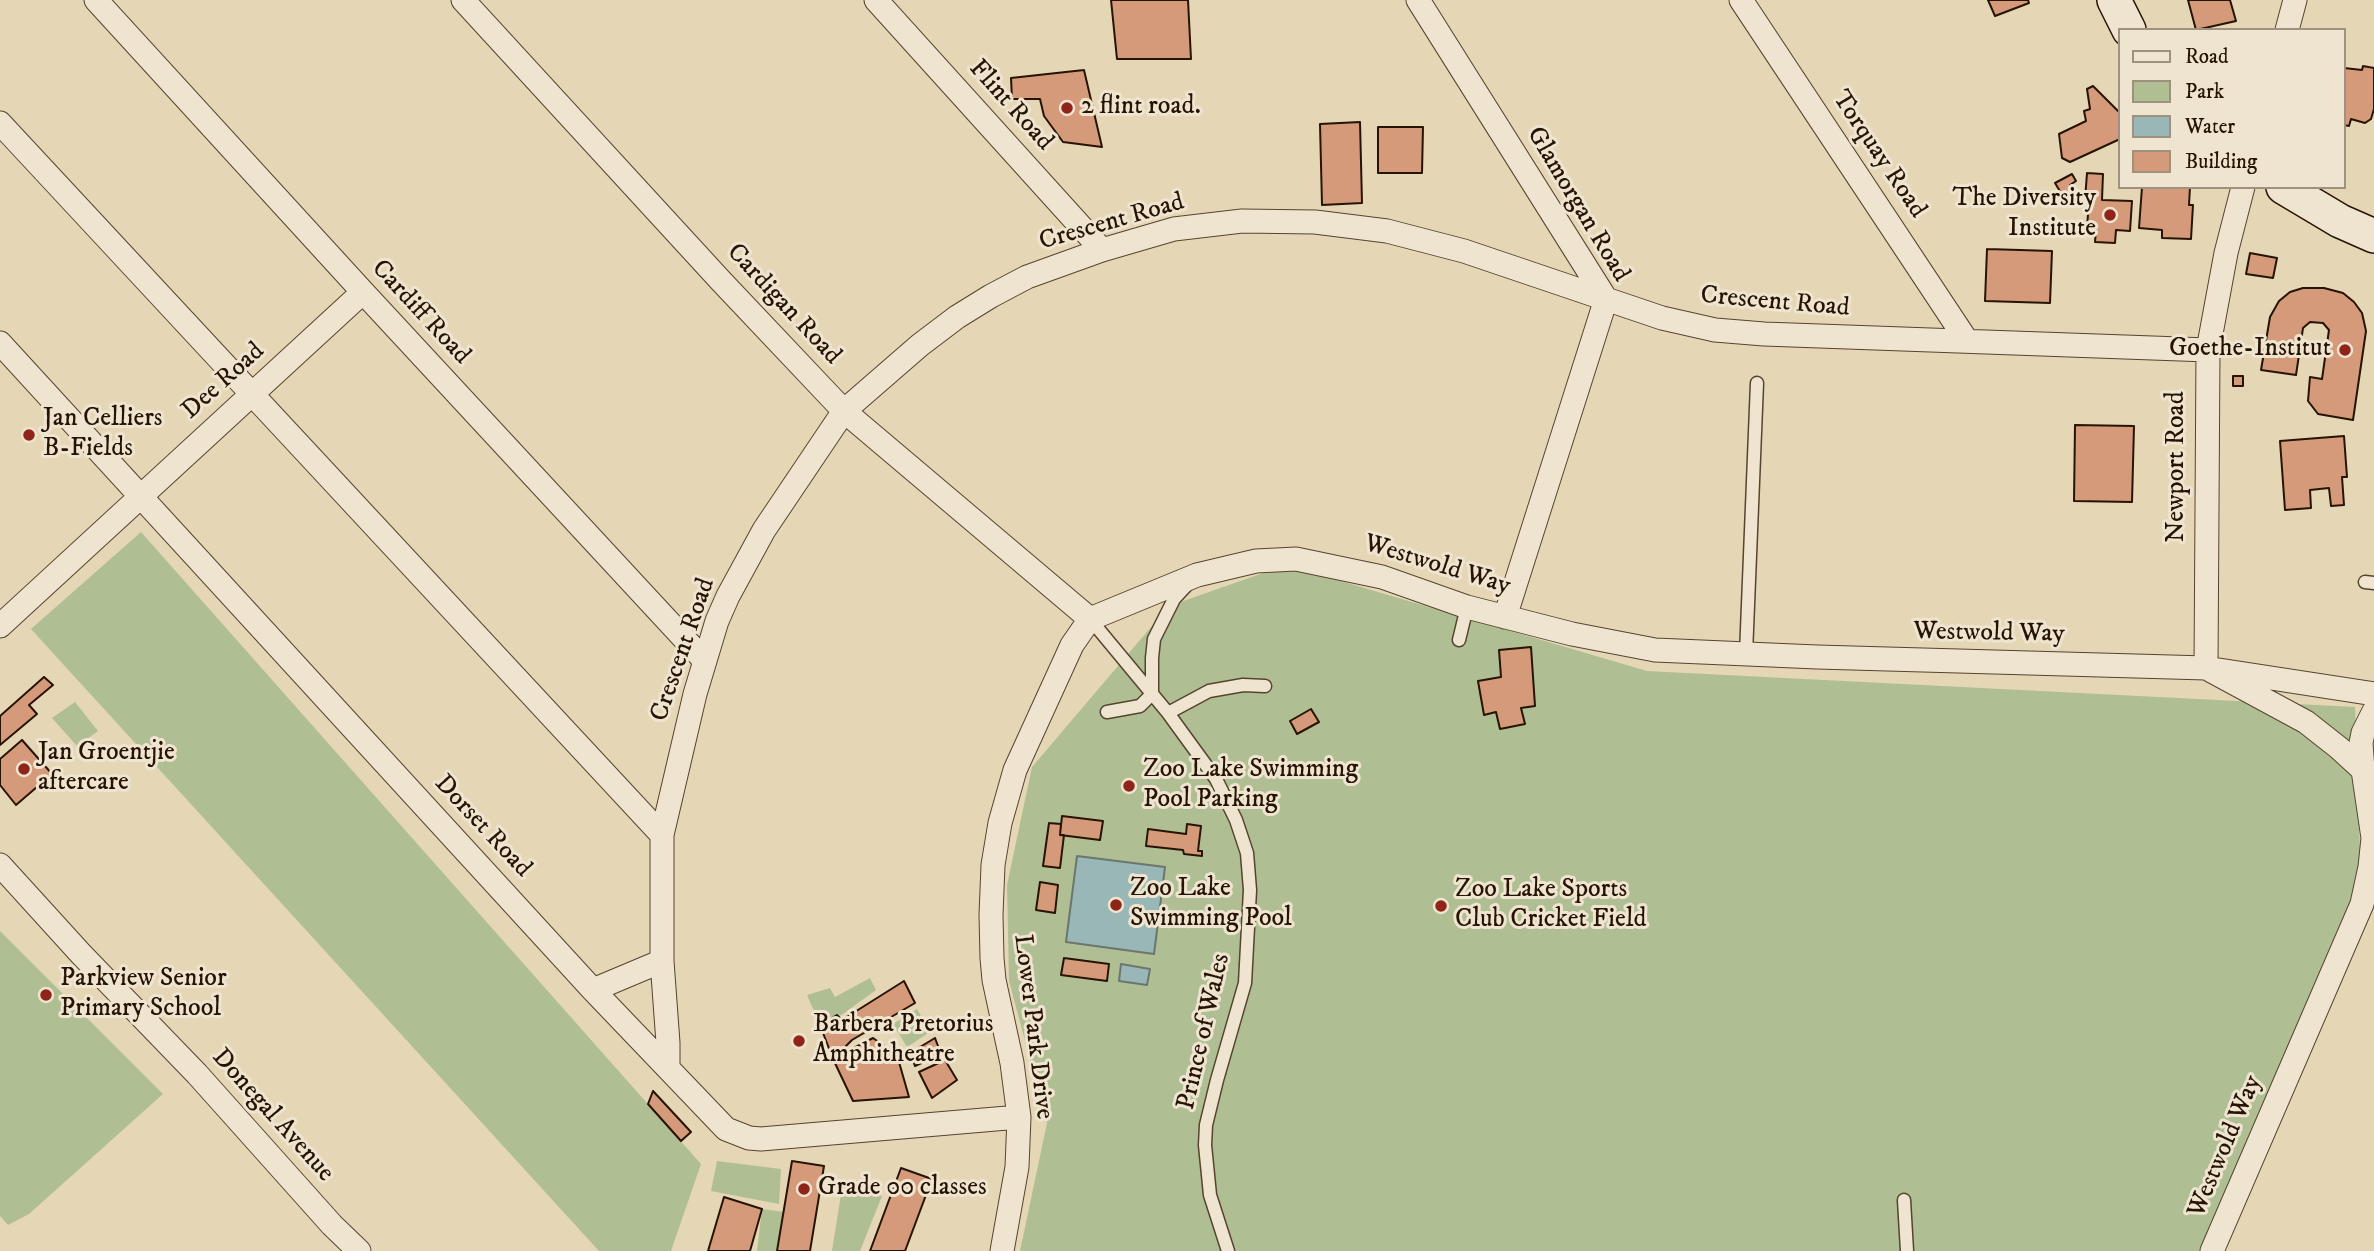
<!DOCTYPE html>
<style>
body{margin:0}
#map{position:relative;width:2374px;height:1251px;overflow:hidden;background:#e5d6b6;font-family:"IM FELL DW Pica",serif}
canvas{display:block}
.legend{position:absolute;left:2118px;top:28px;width:228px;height:161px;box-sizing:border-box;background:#eee4d0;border:2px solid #9e917d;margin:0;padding:9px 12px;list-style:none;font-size:21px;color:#261400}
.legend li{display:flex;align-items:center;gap:14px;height:35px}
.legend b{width:35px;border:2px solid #9e917d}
</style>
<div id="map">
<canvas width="2374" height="1251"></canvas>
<ul class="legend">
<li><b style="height:9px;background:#eee4d0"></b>Road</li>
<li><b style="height:19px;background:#afbf93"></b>Park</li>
<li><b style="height:19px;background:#99b7b7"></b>Water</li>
<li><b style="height:19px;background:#d59a79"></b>Building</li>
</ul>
</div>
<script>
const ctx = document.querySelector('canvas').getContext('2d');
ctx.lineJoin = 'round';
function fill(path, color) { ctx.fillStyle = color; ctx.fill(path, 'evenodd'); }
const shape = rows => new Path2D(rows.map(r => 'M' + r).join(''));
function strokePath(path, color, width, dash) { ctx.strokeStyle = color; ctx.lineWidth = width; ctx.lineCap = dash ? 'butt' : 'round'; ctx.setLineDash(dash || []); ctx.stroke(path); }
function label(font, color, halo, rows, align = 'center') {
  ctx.font = font + ' "IM FELL DW Pica",serif'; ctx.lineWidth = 6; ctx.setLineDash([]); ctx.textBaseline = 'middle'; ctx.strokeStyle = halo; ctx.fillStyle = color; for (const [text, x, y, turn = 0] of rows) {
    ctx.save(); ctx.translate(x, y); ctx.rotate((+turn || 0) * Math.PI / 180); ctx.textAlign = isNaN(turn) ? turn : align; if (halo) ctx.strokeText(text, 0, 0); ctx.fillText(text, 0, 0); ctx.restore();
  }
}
fill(shape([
 [141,532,701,1164,671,1251,599,1251,31,629],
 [1286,565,1647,671,2355,707,2361,879,2205,1251,1020,1251,1047,1123,1009,981,1007,885,1032,767,1169,606],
 [75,702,98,731,77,746,52,718],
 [0,931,163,1094,29,1214,8,1225,0,1216],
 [870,978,876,990,843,1014,820,1025,807,995,830,988,835,997],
 [917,1009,930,1032,907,1047,893,1024],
 [717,1161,781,1169,779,1204,711,1191],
 [842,1188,882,1196,860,1251,832,1251],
 [762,1209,784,1212,777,1251,757,1251]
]), '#afbf93');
const water = shape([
 [1077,856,1165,867,1154,954,1066,942,1077,856],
 [1121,964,1150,969,1147,985,1119,981,1121,964]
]);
fill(water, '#99b7b7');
strokePath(water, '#6b766e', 2);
const building = shape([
 [1111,0,1188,0,1191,59,1117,59,1111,0],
 [1988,0,2028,0,2029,3,1995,16,1988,0],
 [2188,0,2230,0,2236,21,2196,30,2188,0],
 [2363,66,2374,68,2374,109,2371,119,2365,123,2351,119,2349,126,2344,125,2344,68,2362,70,2363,66],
 [1084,70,1102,147,1063,142,1044,116,1040,99,1012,99,1011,78,1084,70],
 [2093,86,2120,113,2120,139,2070,162,2062,158,2059,134,2086,121,2084,111,2090,109,2087,89,2093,86],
 [1360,122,1362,203,1322,205,1320,124,1360,122],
 [1378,127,1423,127,1422,173,1378,173,1378,127],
 [2087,173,2103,174,2102,200,2132,201,2130,231,2116,230,2115,243,2095,242,2096,229,2087,228,2089,200,2085,200,2087,173],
 [2072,174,2076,181,2070,185,2074,192,2064,198,2055,183,2072,174],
 [2142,187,2190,187,2189,205,2193,205,2191,239,2162,238,2162,230,2139,228,2142,187],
 [1987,249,2052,251,2050,303,1985,301,1987,249],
 [2250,253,2277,258,2273,278,2246,274,2250,253],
 [2303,288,2324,288,2343,293,2354,302,2362,313,2366,331,2353,420,2318,414,2308,401,2310,377,2322,379,2329,330,2323,323,2310,322,2303,328,2296,375,2261,370,2270,317,2279,301,2290,292,2303,288],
 [2233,376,2243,376,2243,386,2233,386,2233,376],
 [2075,425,2134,426,2132,502,2074,501,2075,425],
 [2344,436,2347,477,2342,477,2344,505,2331,506,2329,488,2310,490,2311,508,2285,510,2280,441,2344,436],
 [1531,647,1535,706,1521,708,1525,724,1500,729,1496,712,1484,715,1478,681,1501,677,1499,650,1531,647],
 [44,677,53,685,29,705,37,714,0,745,0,716,44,677],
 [1311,709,1319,722,1297,734,1290,721,1311,709],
 [22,740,52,774,16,805,0,785,0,759,22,740],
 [1062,816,1103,821,1100,840,1060,835,1062,816],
 [1049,823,1061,824,1060,835,1064,835,1060,868,1043,866,1049,823],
 [1187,824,1201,826,1198,851,1202,851,1202,856,1184,854,1183,850,1146,846,1148,829,1186,834,1187,824],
 [1040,882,1058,885,1055,913,1036,910,1040,882],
 [1064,958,1109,964,1107,981,1061,975,1064,958],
 [904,981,915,1003,852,1040,833,1059,820,1025,837,1015,842,1020,904,981],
 [873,1038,897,1055,909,1097,853,1101,833,1059,873,1038],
 [935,1038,941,1054,915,1066,910,1053,935,1038],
 [945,1060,957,1080,932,1098,919,1072,945,1060],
 [653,1091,691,1132,681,1141,648,1104,653,1091],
 [792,1161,824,1166,810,1251,777,1251,792,1161],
 [901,1168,932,1179,905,1251,870,1251,901,1168],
 [724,1197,762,1209,750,1251,708,1251,724,1197]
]);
fill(building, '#d59a79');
strokePath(building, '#261400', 2);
const lane = shape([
 [2365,582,2374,583],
 [1090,619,1168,713,1216,779,1236,820,1247,853,1250,890,1245,983,1217,1080,1206,1125,1205,1145,1210,1195,1228,1251],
 [1459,640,1467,607],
 [1746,654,1757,383],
 [1107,712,1140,706,1152,694,1152,658,1154,639,1174,599,1187,585],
 [1168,713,1209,691,1243,685,1265,686],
 [1904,1200,1907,1251]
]);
const street = shape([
 [96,0,363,292,705,661],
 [463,0,721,281,844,411,1090,619],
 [876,0,1102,250],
 [1418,0,1606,299,1505,617],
 [1741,0,1967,341],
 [2287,30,2295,0],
 [0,123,662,835],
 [2243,187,2226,253,2208,350,2206,668,2374,694],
 [0,343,593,990,726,1129,749,1138,761,1139,1019,1117],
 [1090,619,1197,575,1256,561,1296,559,1382,577,1467,607,1572,634,1655,650,1817,657,2206,668,2306,722,2339,748,2363,770,2373,838,2370,867,2362,904,2212,1251],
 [0,626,363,292],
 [2363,770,2361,743,2363,733,2374,711],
 [0,865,81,954,197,1074,332,1225,359,1251],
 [593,990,662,961],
 [668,1067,668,1043,662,961,662,835,695,694,717,621,728,596,764,530,844,411,920,345,957,317,991,296,1027,277,1102,250,1174,229,1242,221,1315,222,1387,231,1464,251,1662,318,1715,330,1764,334,2208,350],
 [1002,1251,1017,1167,1019,1117,1012,1063,994,980,992,958,991,915,993,865,1000,823,1015,770,1072,645,1090,619]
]);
const secondary = shape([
 [2114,0,2129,30],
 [2283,187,2340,221,2374,236]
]);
strokePath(lane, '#56442e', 15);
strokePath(street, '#56442e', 25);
strokePath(secondary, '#261400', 36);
strokePath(lane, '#eee4d0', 12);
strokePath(street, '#eee4d0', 23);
strokePath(secondary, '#eee4d0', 33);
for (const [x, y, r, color] of [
 [1067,108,7,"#8f2418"],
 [2110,215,7,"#8f2418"],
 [2345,350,7,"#8f2418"],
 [29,435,7,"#8f2418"],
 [24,769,7,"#8f2418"],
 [1129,786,7,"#8f2418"],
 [1116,905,7,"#8f2418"],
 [1441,906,7,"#8f2418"],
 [46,995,7,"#8f2418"],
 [799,1041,7,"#8f2418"],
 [804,1189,7,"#8f2418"]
]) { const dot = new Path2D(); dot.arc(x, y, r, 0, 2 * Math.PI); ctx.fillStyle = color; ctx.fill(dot); strokePath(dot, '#eee4d0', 2.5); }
label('26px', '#261400', '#eee4d0', [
 ["Flint Road",1010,106,48],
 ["Torquay Road",1878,155,56],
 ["Glamorgan Road",1577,205,59],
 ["Crescent Road",1112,223,-16],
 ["Crescent Road",1775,303,5],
 ["Cardigan Road",783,305,47],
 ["Cardiff Road",420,313,47],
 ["Dee Road",224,382,-42],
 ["Newport Road",2178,467,-90],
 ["Westwold Way",1437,566,17],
 ["Westwold Way",1989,634,1],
 ["Crescent Road",684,650,-71],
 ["Dorset Road",482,827,47],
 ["Lower Park Drive",1032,1027,83],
 ["Prince of Wales",1205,1032,-77],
 ["Donegal Avenue",272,1116,48],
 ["Westwold Way",2226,1147,-67]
]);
label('26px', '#261400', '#eee4d0', [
 ["2 flint road.",1081,108],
 ["The Diversity",2096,200,"right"],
 ["Institute",2096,230,"right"],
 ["Goethe-Institut",2331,350,"right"],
 ["Jan Celliers",43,420],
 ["B-Fields",43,450],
 ["Jan Groentjie",38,754],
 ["aftercare",38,784],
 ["Zoo Lake Swimming",1143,771],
 ["Pool Parking",1143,801],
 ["Zoo Lake",1130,890],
 ["Swimming Pool",1130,920],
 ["Zoo Lake Sports",1455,891],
 ["Club Cricket Field",1455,921],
 ["Parkview Senior",60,980],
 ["Primary School",60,1010],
 ["Barbera Pretorius",813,1026],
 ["Amphitheatre",813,1056],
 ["Grade 00 classes",818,1189]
], 'left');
</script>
